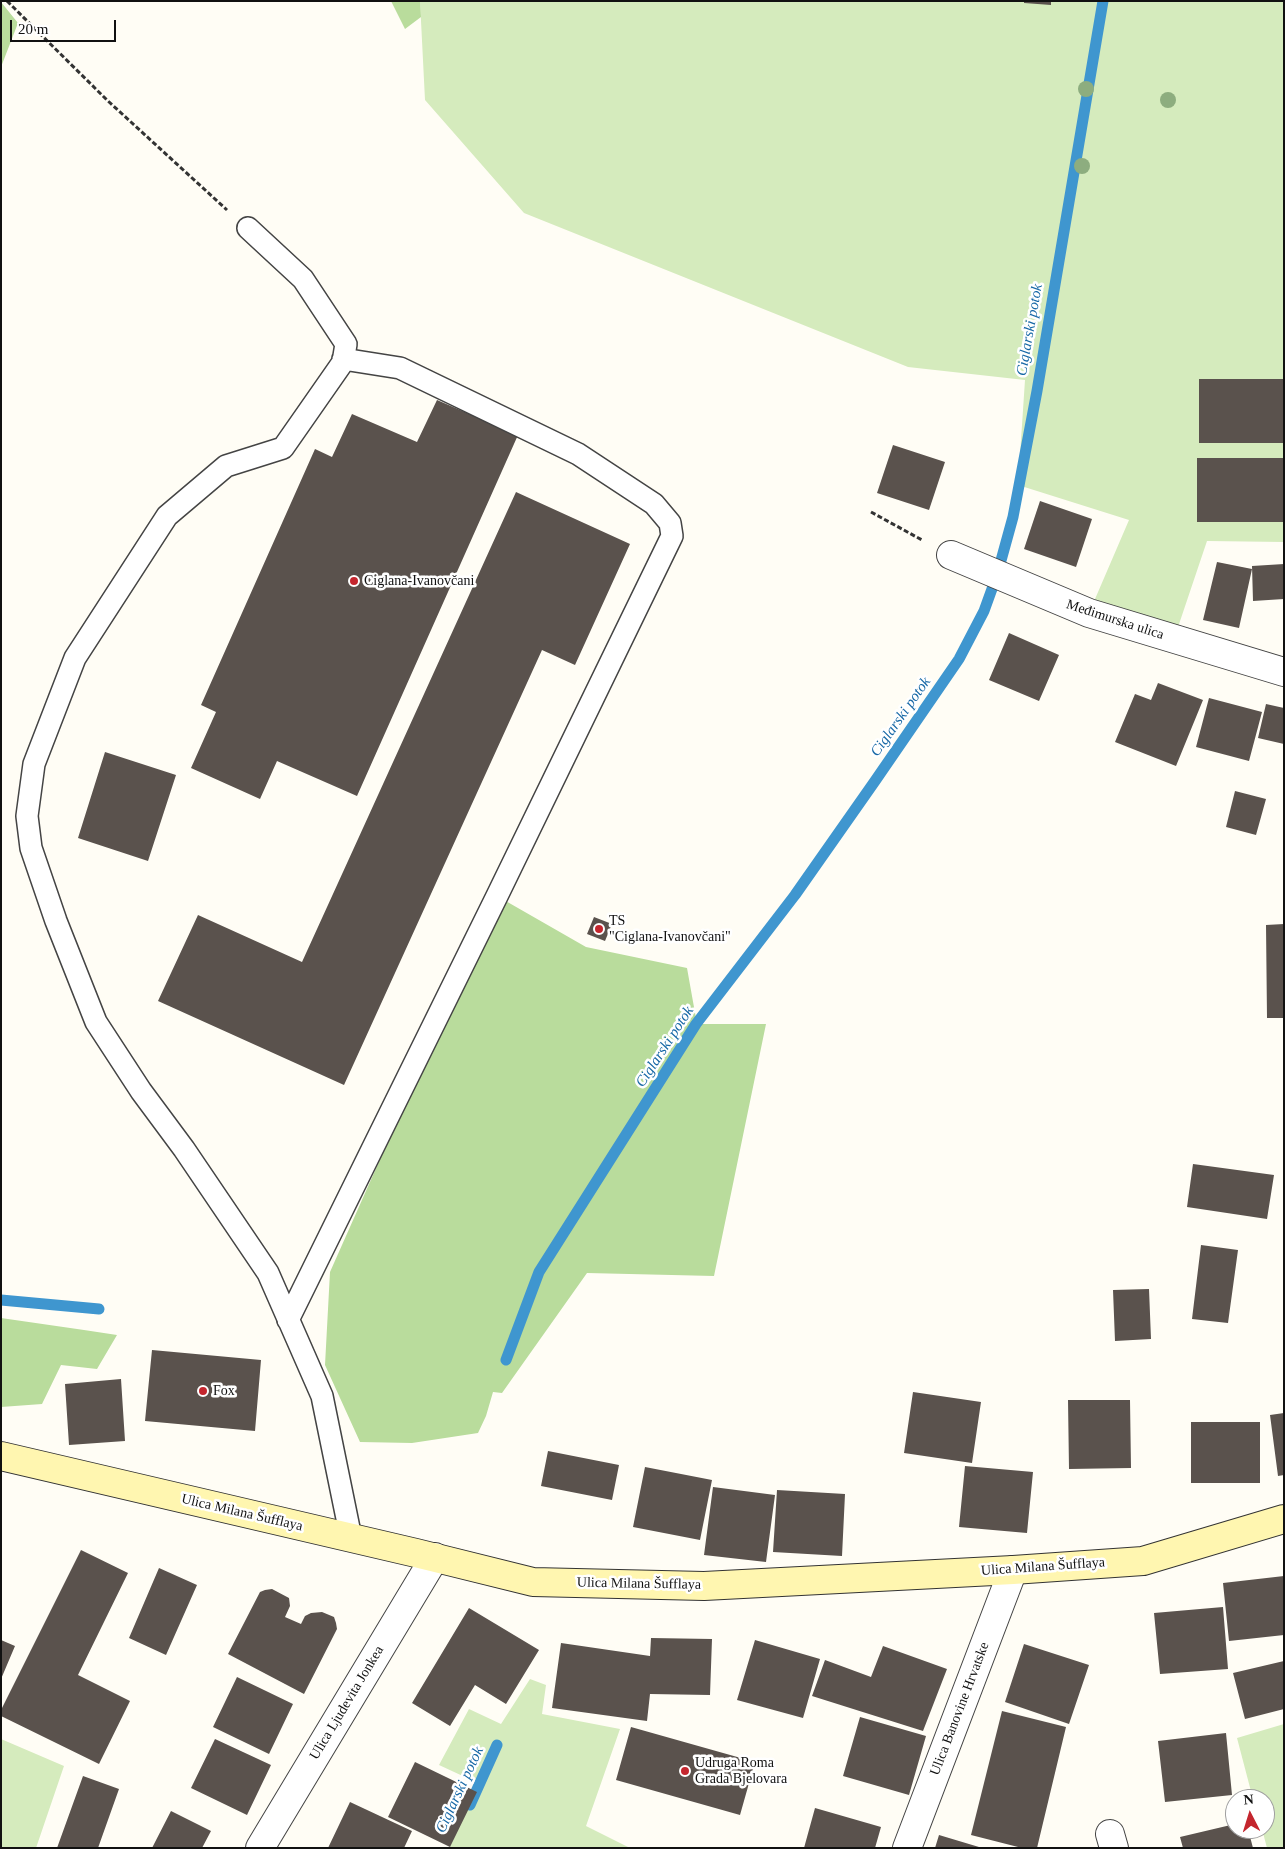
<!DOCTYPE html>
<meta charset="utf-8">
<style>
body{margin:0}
#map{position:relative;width:1285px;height:1849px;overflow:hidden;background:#fffdf5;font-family:"Times New Roman",serif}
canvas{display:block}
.frame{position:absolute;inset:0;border:2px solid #111;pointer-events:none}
.north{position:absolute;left:1225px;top:1789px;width:50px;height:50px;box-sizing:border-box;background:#fff;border:1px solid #a0a0a0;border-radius:50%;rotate:355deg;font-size:14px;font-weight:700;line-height:20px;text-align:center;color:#111}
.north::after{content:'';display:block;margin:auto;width:18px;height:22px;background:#c4262e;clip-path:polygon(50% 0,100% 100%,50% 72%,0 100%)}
.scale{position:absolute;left:10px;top:20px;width:106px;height:22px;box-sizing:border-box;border:2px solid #111;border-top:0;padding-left:6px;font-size:15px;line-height:18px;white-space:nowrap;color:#111;-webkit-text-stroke:4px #fff;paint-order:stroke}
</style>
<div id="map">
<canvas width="1285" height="1849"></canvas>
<div class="frame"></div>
<div class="north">N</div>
<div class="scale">20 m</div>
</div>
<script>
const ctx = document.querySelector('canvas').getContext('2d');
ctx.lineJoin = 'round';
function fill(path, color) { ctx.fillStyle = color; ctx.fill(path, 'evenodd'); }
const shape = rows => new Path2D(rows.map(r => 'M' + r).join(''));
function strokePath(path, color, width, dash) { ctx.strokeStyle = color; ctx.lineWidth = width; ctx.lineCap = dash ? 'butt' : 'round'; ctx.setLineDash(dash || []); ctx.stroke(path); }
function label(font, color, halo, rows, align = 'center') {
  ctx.font = font + ' "Times New Roman",serif'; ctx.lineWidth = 5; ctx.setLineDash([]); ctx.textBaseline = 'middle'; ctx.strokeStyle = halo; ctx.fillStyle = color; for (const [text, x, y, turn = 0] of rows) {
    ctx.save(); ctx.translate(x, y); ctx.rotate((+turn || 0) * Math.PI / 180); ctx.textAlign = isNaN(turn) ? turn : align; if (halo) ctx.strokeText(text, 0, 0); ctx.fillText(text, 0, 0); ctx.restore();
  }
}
fill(shape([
 [420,1,1284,1,1284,542,1207,541,1174,639,1089,613,1129,520,1018,485,1025,380,908,367,524,213,425,100],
 [530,1679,546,1685,542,1714,620,1729,586,1826,630,1848,449,1848,480,1784,439,1765,469,1709,501,1724],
 [1284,1724,1284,1848,1267,1848,1262,1829,1265,1829,1265,1799,1253,1799,1237,1738],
 [1,1739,64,1766,36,1848,1,1848]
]), '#d5ebbd');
fill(shape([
 [391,1,420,1,421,17,405,29],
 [1,2,18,23,1,67],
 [497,896,586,947,687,968,697,1024,766,1024,714,1276,587,1273,502,1393,493,1392,486,1416,478,1433,412,1443,360,1442,325,1365,330,1272],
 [1,1318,84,1330,117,1335,97,1369,61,1365,42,1404,1,1407]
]), '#b9dc9c');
strokePath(shape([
 [1,1300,99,1309],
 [506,1360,539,1272,696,1024,795,895,875,781,959,659,984,611,997,575,1013,517,1037,391,1103,1],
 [470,1805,497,1745]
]), '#3f96cf', 11);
fill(shape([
 [1024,1,1051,1,1051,5,1024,3],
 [1199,379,1284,379,1284,443,1199,443],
 [437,400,518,435,357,796,277,761,260,799,191,768,216,712,201,705,315,449,332,457,352,414,417,442],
 [893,445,945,462,929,510,877,493],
 [1197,458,1284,458,1284,522,1197,522],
 [516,492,630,544,575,665,542,650,344,1085,158,1001,198,915,302,962],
 [1040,501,1092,519,1076,567,1024,549],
 [1217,562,1252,569,1239,628,1203,620],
 [1284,564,1284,599,1253,601,1252,566],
 [1009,633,1059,655,1039,701,989,680],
 [1158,683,1203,700,1176,766,1115,742,1135,694,1151,700],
 [1209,698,1262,712,1249,761,1196,747],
 [1266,704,1284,708,1284,744,1258,738],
 [105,752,176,775,148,861,78,838],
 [1235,791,1266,799,1256,835,1226,827],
 [594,917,612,924,605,941,587,934],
 [1284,924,1284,1018,1267,1018,1266,925],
 [1193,1164,1274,1175,1267,1219,1187,1207],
 [1201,1245,1238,1250,1228,1323,1192,1319],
 [1149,1289,1151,1339,1115,1341,1113,1290],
 [152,1350,261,1360,255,1431,145,1421],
 [121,1379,125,1441,69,1445,65,1384],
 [913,1392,981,1402,972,1463,904,1453],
 [1068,1400,1130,1400,1131,1468,1069,1469],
 [1284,1413,1284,1475,1278,1476,1270,1415],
 [1191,1422,1260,1422,1260,1483,1191,1483],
 [548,1451,619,1465,612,1500,541,1486],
 [965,1466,1033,1472,1027,1533,959,1527],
 [645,1467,712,1480,700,1540,633,1527],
 [713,1487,775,1495,766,1562,704,1555],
 [777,1490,845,1494,842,1556,773,1552],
 [81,1550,128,1573,78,1675,130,1701,99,1764,1,1716,1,1710],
 [159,1568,197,1585,166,1655,129,1638],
 [1284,1576,1284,1635,1229,1641,1223,1583],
 [272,1589,289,1598,290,1606,285,1617,301,1624,305,1616,311,1613,322,1612,334,1617,336,1623,337,1629,304,1694,228,1654,260,1592,265,1590],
 [1223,1607,1228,1669,1160,1674,1154,1613],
 [469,1608,539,1650,506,1704,475,1685,450,1726,412,1703],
 [651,1638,712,1639,710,1695,650,1694,647,1721,552,1708,561,1643,650,1656],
 [1,1640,15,1646,1,1679],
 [755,1640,820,1659,803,1718,737,1700],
 [1024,1644,1089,1665,1069,1724,1005,1702],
 [883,1646,947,1669,923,1731,812,1696,825,1660,871,1677],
 [1284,1661,1284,1709,1245,1719,1233,1673],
 [237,1677,293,1704,269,1754,213,1727],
 [1002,1711,1066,1727,1037,1848,1022,1848,971,1835],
 [860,1717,926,1736,909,1795,843,1776],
 [631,1727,755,1762,740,1815,616,1780],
 [1226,1733,1232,1795,1165,1802,1158,1741],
 [215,1739,271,1765,247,1815,191,1788],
 [415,1762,477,1792,450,1847,388,1817],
 [83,1776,119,1789,98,1848,57,1848],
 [350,1802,412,1831,404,1848,328,1848],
 [815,1808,881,1827,875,1848,804,1848],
 [171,1811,211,1831,202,1848,152,1848],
 [1235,1824,1235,1829,1248,1829,1253,1848,1183,1848,1180,1837],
 [939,1835,979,1847,979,1848,935,1848]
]), '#5a524d');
const lane = shape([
 [248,228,303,279,346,344,343,362,283,448,226,466,167,516,75,658,34,764,27,816,31,848,56,921,96,1022,141,1091,184,1149,268,1273,322,1396,351,1538],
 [288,1320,497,896,672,536,670,523,654,504,578,454,400,368,343,359]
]);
const street = shape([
 [951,555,1089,613,1284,672],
 [1110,1834,1114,1848],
 [260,1848,435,1557],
 [907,1848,1013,1570]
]);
const secondary = shape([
 [1,1456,416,1553,533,1582,704,1586,1013,1570,1143,1561,1284,1519]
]);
strokePath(lane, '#444', 24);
strokePath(street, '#444', 30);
strokePath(secondary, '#333', 30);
strokePath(shape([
 [7,1,108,101,227,210],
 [871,512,922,540]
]), '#333', 3, [5, 2.5]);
strokePath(lane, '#fff', 21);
strokePath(street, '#fff', 28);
strokePath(secondary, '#fff6b0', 28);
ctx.fillStyle = '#8dad7f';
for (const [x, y] of [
 [1086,89],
 [1168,100],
 [1082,166]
]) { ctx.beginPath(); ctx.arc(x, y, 8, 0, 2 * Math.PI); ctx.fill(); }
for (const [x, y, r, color] of [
 [354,581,5,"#c4262e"],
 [599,929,5,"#c4262e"],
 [203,1391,5,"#c4262e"],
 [685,1771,5,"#c4262e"]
]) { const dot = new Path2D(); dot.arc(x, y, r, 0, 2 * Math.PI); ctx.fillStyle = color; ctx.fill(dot); strokePath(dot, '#fff', 2); }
label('14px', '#111', '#fff', [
 ["Ciglana-Ivanovčani",364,581],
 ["TS",609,921],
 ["\"Ciglana-Ivanovčani\"",609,937],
 ["Fox",213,1391],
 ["Udruga Roma",695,1763],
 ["Grada Bjelovara",695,1779]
], 'left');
label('14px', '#111', '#fff', [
 ["Međimurska ulica",1115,620,18],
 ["Ulica Milana Šufflaya",242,1513,13],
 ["Ulica Milana Šufflaya",1043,1567,-4],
 ["Ulica Milana Šufflaya",639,1584,1],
 ["Ulica Ljudevita Jonkea",347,1703,-59],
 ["Ulica Banovine Hrvatske",960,1709,-69]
]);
label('italic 15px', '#1768a6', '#fff', [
 ["Ciglarski potok",1030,330,-80],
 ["Ciglarski potok",901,717,-55],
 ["Ciglarski potok",665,1047,-57],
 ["Ciglarski potok",460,1790,-65]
]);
</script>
